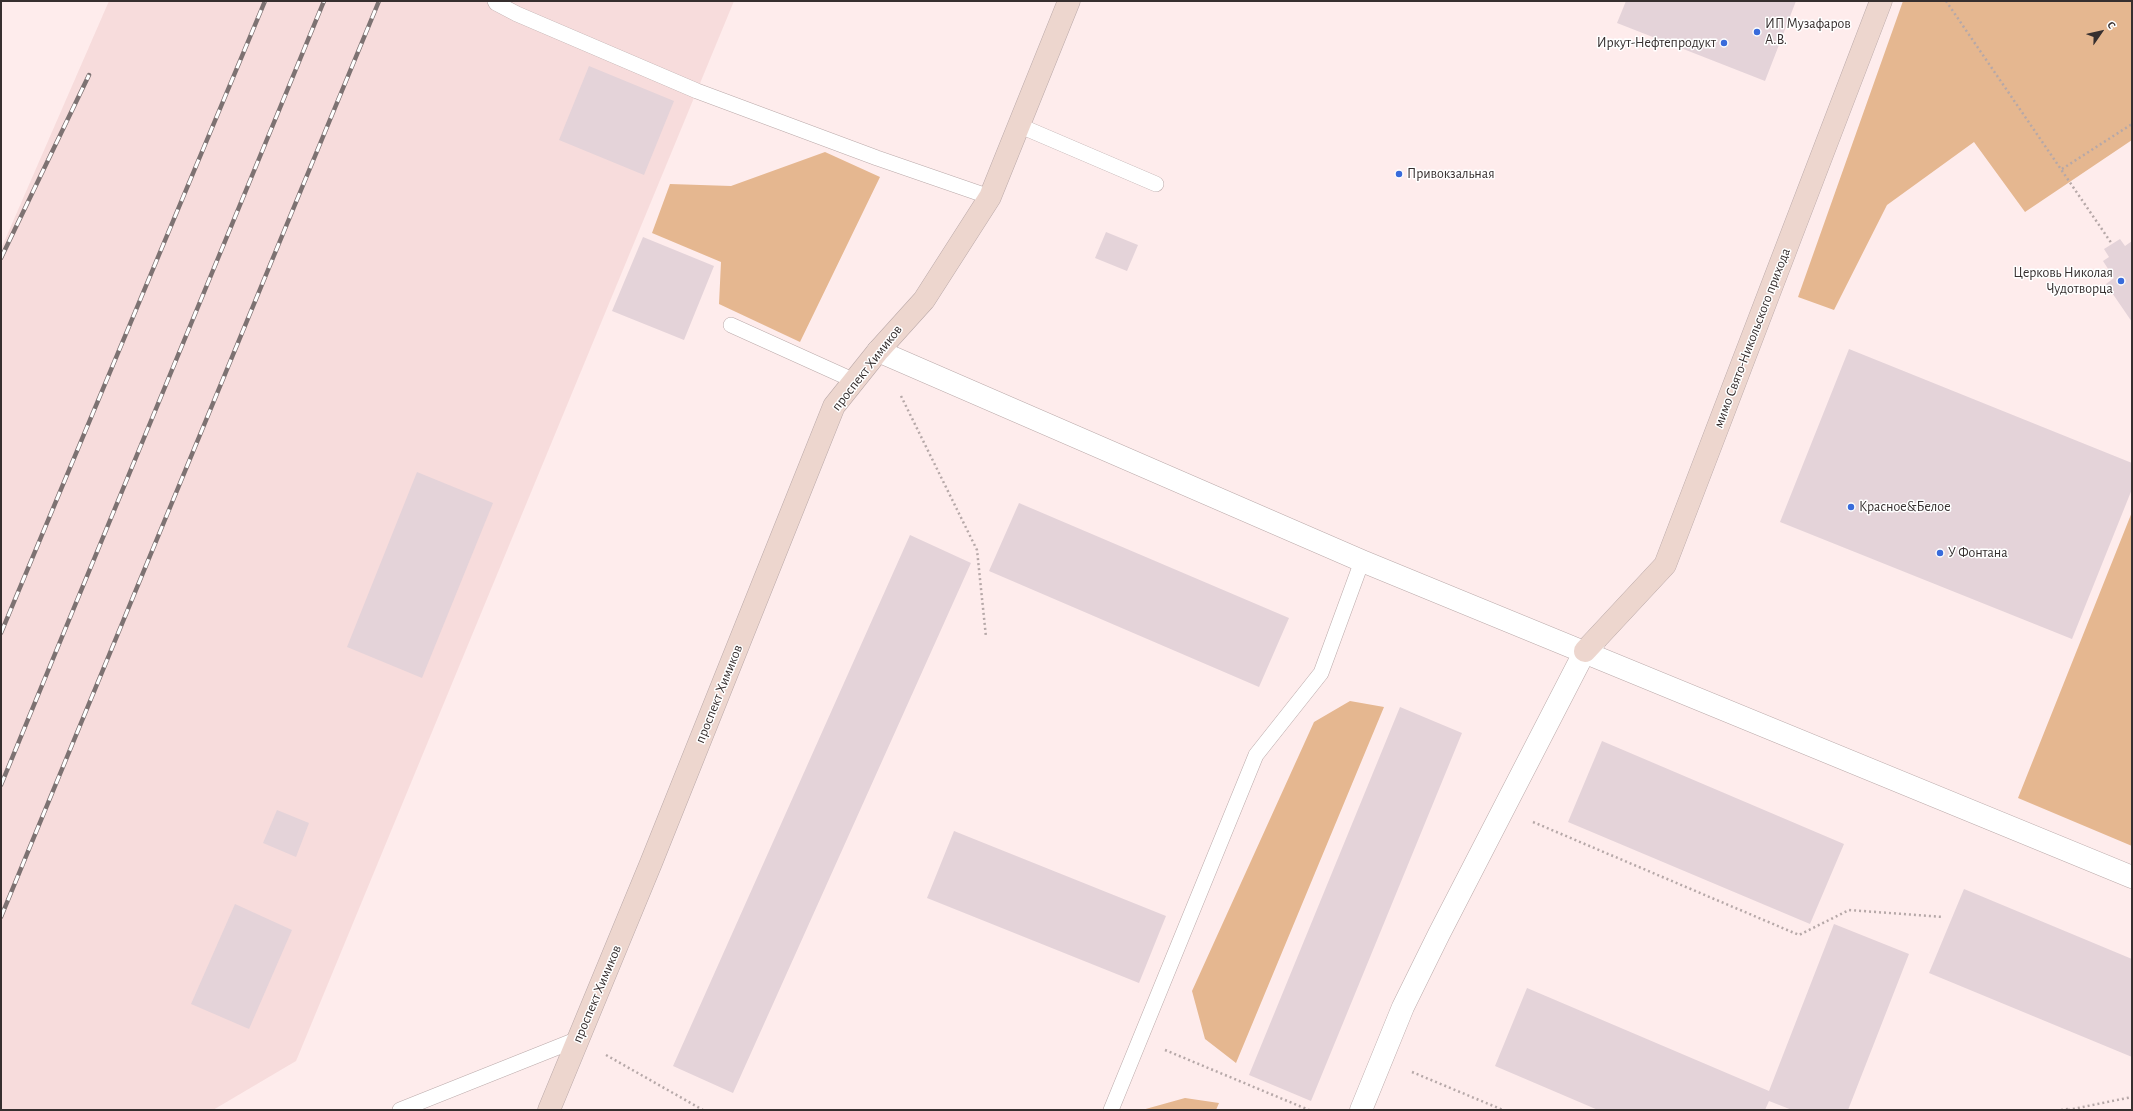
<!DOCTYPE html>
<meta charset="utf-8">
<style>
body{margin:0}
#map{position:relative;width:2133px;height:1111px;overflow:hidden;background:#feecec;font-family:"Alegreya Sans",sans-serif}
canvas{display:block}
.frame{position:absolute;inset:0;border:2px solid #362f2f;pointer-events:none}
.north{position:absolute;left:2081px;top:12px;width:40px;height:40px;-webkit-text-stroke:3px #fff;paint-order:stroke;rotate:56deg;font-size:11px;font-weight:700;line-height:16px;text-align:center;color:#362f2f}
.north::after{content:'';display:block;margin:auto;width:14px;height:18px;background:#362f2f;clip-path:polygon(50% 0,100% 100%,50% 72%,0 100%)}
</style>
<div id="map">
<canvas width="2133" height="1111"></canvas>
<div class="frame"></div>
<div class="north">С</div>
</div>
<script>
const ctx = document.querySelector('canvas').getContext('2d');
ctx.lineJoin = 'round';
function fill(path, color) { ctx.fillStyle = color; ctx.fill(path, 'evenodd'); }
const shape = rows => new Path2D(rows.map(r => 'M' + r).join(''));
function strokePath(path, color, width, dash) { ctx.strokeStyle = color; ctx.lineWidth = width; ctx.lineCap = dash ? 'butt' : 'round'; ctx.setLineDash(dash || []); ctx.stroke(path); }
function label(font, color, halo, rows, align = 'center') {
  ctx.font = font + ' "Alegreya Sans",sans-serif'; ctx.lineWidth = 3; ctx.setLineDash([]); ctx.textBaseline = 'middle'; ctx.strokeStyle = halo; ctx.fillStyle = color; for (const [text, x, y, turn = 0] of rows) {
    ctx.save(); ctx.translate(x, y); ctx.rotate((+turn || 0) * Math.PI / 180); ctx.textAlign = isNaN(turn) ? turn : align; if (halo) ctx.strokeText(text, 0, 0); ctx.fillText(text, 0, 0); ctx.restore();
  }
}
fill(shape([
 [109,1,734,1,296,1061,213,1110,1,1110,1,249]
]), '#f7dcdc');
fill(shape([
 [1903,1,2132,1,2132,140,2025,212,1974,142,1887,205,1834,310,1798,297],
 [825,152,880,177,800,342,719,304,721,262,652,233,670,184,731,186],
 [2132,512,2132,846,2018,798],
 [1350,701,1384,707,1236,1063,1205,1039,1192,991,1314,722],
 [1185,1098,1219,1103,1216,1110,1142,1110]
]), '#e5b790');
fill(shape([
 [1626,1,1796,1,1765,81,1617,23],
 [589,66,674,101,644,175,559,140],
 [1106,232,1138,245,1127,271,1095,258],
 [643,237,714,266,684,340,612,311],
 [2120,239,2125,246,2132,241,2132,322,2106,284,2114,278,2103,261,2109,257,2104,249],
 [1849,349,2132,463,2132,489,2072,639,1780,522],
 [417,472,493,503,422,678,347,647],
 [1019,503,1289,618,1259,687,989,571],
 [910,535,971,563,733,1093,673,1066],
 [1400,707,1462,733,1311,1101,1249,1075],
 [1602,741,1844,844,1810,924,1568,822],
 [277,810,309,823,296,857,263,843],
 [954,831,1166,916,1139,983,927,898],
 [1964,889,2132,959,2132,1057,1929,973],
 [235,904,292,930,249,1029,191,1004],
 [1834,924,1909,954,1848,1110,1792,1110,1769,1101,1765,1110,1598,1110,1495,1066,1527,988,1769,1091]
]), '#e4d3d9');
const lane = shape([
 [495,1,496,3,517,14,697,91,877,158,990,197],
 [1018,125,1156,184],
 [731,325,855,381],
 [400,1110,578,1039],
 [1111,1110,1256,755,1321,673,1362,561]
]);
const street = shape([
 [878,351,1362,561,2132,877],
 [1361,1110,1403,1007,1439,934,1585,651,1595,641]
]);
const secondary = shape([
 [1585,651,1665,565,1881,1],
 [549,1110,651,863,834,406,878,351,924,300,990,197,1069,1]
]);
strokePath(lane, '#baa9a9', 16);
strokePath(street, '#baa9a9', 23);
strokePath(secondary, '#baa9a9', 23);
strokePath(shape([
 [1946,1,2112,244],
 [2062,169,2132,124],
 [901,396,977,550,986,637],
 [1533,822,1799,935,1849,910,1943,917],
 [1165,1050,1309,1110],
 [606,1055,703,1110],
 [1412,1072,1503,1110],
 [2061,1110,2068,1109],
 [2068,1110,2132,1097]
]), '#b6a8a8', 2.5, [2, 3]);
strokePath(lane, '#fff', 15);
strokePath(street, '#fff', 22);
strokePath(secondary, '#edd6ce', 22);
const rail = shape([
 [1,258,89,75],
 [1,633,265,1],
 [1,785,324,1],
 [1,917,379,1]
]);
strokePath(rail, '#7d7272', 4.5);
strokePath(rail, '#fff', 3, [9]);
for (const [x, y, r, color] of [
 [1757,32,4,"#386bdb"],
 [1724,43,4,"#386bdb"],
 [1399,174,4,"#386bdb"],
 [2121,281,4,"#386bdb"],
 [1851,507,4,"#386bdb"],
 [1940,553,4,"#386bdb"]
]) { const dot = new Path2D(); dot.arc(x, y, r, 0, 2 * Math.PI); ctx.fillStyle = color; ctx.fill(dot); strokePath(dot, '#fff', 1.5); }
label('14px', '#362f2f', '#fff', [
 ["ИП Музафаров",1765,24],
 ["А.В.",1765,40],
 ["Иркут-Нефтепродукт",1716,43,"right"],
 ["Привокзальная",1407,174],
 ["Церковь Николая",2113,273,"right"],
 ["Чудотворца",2113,289,"right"],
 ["Красное&Белое",1859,507],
 ["У Фонтана",1948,553]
], 'left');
label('14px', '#362f2f', '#fff', [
 ["мимо Свято-Никольского прихода",1752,338,-69],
 ["проспект Химиков",867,368,-52],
 ["проспект Химиков",719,694,-68],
 ["проспект Химиков",597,994,-67]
]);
</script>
